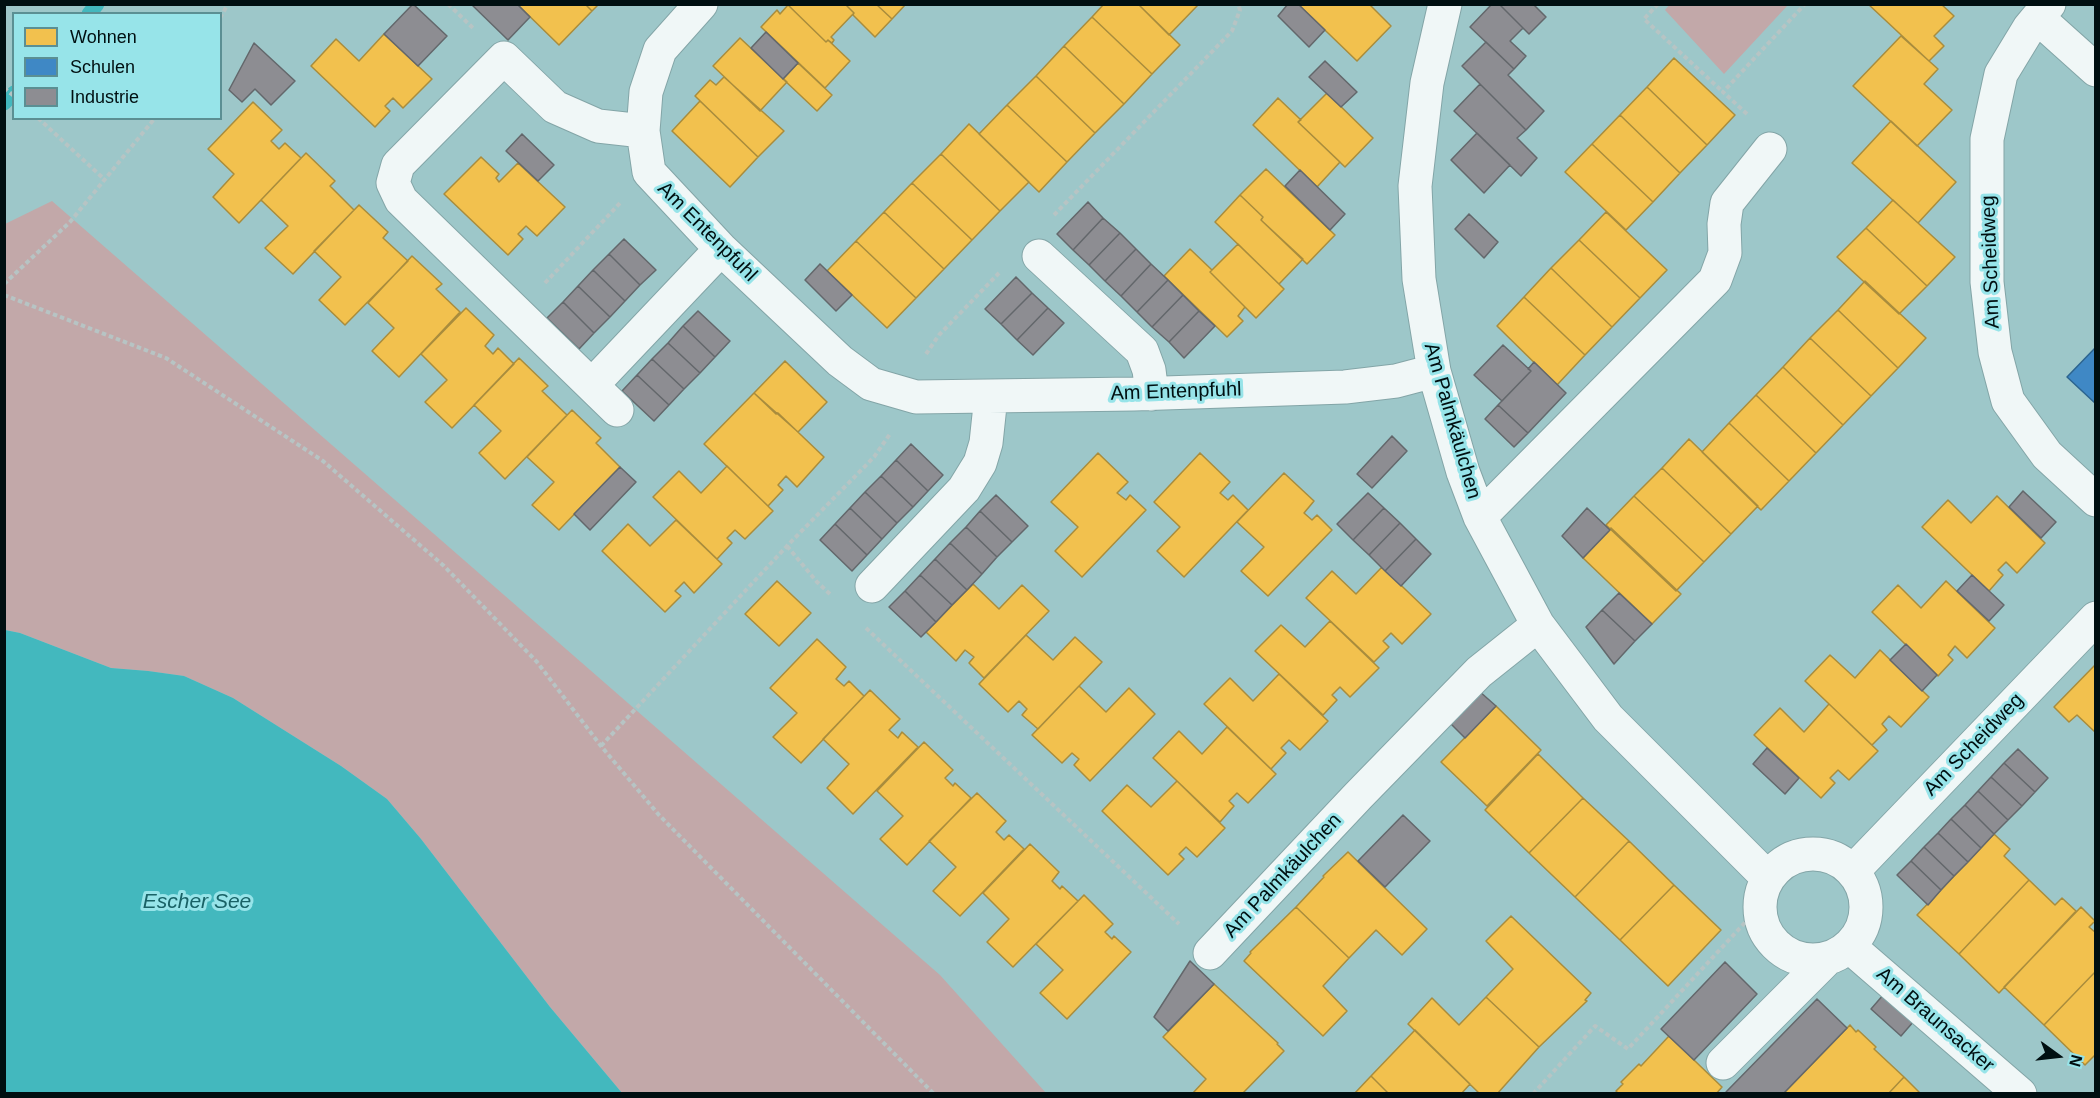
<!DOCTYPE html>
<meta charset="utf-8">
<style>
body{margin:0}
#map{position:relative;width:2100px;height:1098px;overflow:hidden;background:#9dc7c9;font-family:Helvetica,sans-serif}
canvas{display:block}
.frame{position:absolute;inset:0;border:6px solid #000f11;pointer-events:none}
.legend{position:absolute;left:12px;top:12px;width:210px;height:108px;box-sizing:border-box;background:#97e4e9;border:2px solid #5b8f93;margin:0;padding:8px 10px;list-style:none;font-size:18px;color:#000f11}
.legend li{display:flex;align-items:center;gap:12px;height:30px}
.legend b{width:30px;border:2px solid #5b8f93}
.north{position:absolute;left:2028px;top:1026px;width:60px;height:60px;-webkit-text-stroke:4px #97e4e9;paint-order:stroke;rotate:105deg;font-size:16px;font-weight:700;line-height:24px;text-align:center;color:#000f11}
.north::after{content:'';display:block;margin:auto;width:21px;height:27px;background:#000f11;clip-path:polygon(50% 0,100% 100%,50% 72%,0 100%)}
</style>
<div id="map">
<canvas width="2100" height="1098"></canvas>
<div class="frame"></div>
<ul class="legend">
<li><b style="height:16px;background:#f2c14e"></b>Wohnen</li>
<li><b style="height:16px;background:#3f88c5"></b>Schulen</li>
<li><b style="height:16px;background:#8d8d92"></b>Industrie</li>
</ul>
<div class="north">N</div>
</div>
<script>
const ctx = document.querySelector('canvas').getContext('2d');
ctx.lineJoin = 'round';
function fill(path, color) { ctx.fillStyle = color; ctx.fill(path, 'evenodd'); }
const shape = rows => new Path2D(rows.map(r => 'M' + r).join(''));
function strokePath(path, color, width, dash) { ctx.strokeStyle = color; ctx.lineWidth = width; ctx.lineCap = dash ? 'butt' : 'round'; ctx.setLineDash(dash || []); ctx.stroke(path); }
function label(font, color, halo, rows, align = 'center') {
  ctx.font = font + ' Helvetica,sans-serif'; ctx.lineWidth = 6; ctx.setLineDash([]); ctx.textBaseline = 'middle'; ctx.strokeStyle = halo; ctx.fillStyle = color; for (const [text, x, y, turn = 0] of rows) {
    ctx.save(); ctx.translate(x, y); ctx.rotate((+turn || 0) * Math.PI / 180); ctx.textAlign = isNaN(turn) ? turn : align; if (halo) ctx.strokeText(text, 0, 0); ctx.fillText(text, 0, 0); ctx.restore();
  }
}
fill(shape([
 [1670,4,1788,4,1788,5,1724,74,1665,10],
 [52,201,940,975,1046,1093,622,1093,550,1007,421,839,387,799,341,766,233,698,184,676,148,671,111,668,20,633,5,630,5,224]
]), '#c2a8a9');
fill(shape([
 [5,630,20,633,111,668,148,671,184,676,233,698,341,766,387,799,421,839,550,1007,622,1093,5,1093]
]), '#43b8be');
const homes = shape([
 [517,4,585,4,592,11,559,45,517,4],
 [585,4,599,4,592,11,585,4],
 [787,4,845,4,854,13,831,37,834,40,832,43,828,40,826,42,787,4],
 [845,4,876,4,892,19,875,37,853,15,854,13,845,4],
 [876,4,906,4,892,19,876,4],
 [1104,4,1138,4,1180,45,1152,74,1092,17,1104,4],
 [1138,4,1197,4,1198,5,1169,35,1138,4],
 [1301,4,1369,4,1391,26,1357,61,1300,6,1301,4],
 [1868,4,1941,4,1954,16,1934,36,1944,46,1929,61,1868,4],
 [788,5,826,42,828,40,850,61,825,88,761,27,777,10,780,14,788,5],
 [1092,17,1152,74,1124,104,1064,46,1092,17],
 [384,34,432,79,403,108,393,98,385,106,390,111,375,127,311,66,336,39,359,61,384,34],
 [1901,36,1938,69,1924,84,1952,110,1917,146,1853,86,1901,36],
 [740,38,787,82,760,111,713,66,740,38],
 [1064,46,1124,104,1095,133,1036,76,1064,46],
 [1674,58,1735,115,1707,145,1647,87,1674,58],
 [798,63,832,95,817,111,783,79,798,63],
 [1036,76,1095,133,1067,162,1007,105,1036,76],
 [724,77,784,131,758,157,695,96,710,80,716,85,724,77],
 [1647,87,1707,145,1680,173,1620,115,1647,87],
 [1327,93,1373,138,1345,167,1298,122,1327,93],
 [1278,98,1301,120,1298,122,1340,162,1317,187,1253,125,1278,98],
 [700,101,758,157,730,187,672,131,700,101],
 [253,102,282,130,271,141,279,149,285,143,301,158,239,223,213,197,234,174,208,149,253,102],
 [1007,105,1067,162,1039,192,979,134,1007,105],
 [1620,115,1680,173,1653,202,1592,144,1620,115],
 [1891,121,1956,182,1918,223,1852,163,1891,121],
 [969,124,1029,182,1000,211,941,154,969,124],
 [1592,144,1653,202,1626,230,1565,172,1592,144],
 [306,153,335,181,330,186,354,210,293,274,265,248,288,226,261,200,306,153],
 [941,154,1000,211,972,240,912,183,941,154],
 [481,157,499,174,496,178,499,182,518,163,565,207,537,236,526,226,518,234,523,239,508,255,444,194,481,157],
 [1266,169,1335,235,1307,264,1261,220,1263,217,1240,195,1266,169],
 [912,183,972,240,944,269,884,212,912,183],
 [1240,195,1263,217,1261,220,1303,259,1279,284,1215,222,1240,195],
 [1893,200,1955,257,1927,286,1866,228,1893,200],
 [359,205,388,232,383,238,408,261,345,325,319,300,341,277,314,251,359,205],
 [884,212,944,269,916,298,856,241,884,212],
 [1606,212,1667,270,1640,298,1579,240,1606,212],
 [1866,228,1927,286,1899,314,1837,257,1866,228],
 [1579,240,1640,298,1612,327,1551,268,1579,240],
 [856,241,916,298,887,328,827,271,856,241],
 [1238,244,1284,289,1256,318,1210,272,1238,244],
 [1190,249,1212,270,1210,272,1245,307,1238,316,1243,321,1227,337,1164,276,1190,249],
 [412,256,442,284,436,289,460,312,399,377,372,351,394,328,368,303,412,256],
 [1551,268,1612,327,1585,355,1524,297,1551,268],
 [1865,281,1926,338,1898,368,1838,310,1865,281],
 [1524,297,1585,355,1557,385,1497,326,1524,297],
 [466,308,494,335,485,346,493,354,498,348,514,364,452,428,425,402,447,380,421,354,466,308],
 [1838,310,1898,368,1871,396,1810,338,1838,310],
 [1810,338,1871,396,1843,425,1783,367,1810,338],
 [519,358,548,386,542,391,567,415,505,479,479,453,501,431,474,405,519,358],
 [785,361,827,402,798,432,754,393,785,361],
 [1783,367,1843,425,1816,453,1756,395,1783,367],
 [754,393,776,414,778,413,824,457,797,487,786,476,778,485,783,490,768,506,704,444,754,393],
 [1756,395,1816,453,1789,481,1729,423,1756,395],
 [572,410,601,438,596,443,620,467,559,530,532,505,554,482,527,457,572,410],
 [1729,423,1789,481,1761,510,1702,452,1729,423],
 [1689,439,1758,506,1731,534,1662,468,1689,439],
 [1098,453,1128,482,1117,493,1126,500,1130,495,1146,510,1082,577,1055,551,1078,527,1051,502,1098,453],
 [1200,453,1230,482,1220,493,1228,500,1233,495,1248,510,1184,577,1157,551,1180,527,1154,502,1200,453],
 [727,466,773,511,745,539,735,530,727,538,732,543,717,559,653,497,679,471,701,493,727,466],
 [1662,468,1731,534,1704,562,1634,496,1662,468],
 [1284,473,1314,501,1304,513,1312,520,1317,515,1332,530,1268,596,1241,571,1264,547,1237,522,1284,473],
 [1634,496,1704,562,1676,591,1606,525,1634,496],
 [1997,496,2045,543,2017,573,2006,562,1998,570,2003,575,1989,591,1922,527,1948,500,1971,523,1997,496],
 [676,520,722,564,694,593,684,582,675,591,681,596,665,612,602,551,628,524,650,546,676,520],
 [1611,528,1681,594,1652,624,1583,558,1611,528],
 [1382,567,1431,614,1402,644,1391,633,1383,641,1389,647,1374,662,1306,598,1332,571,1356,594,1382,567],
 [777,581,811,613,779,646,745,614,777,581],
 [1946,581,1995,628,1967,658,1955,646,1948,655,1953,660,1938,676,1872,612,1898,585,1921,608,1946,581],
 [973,584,999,609,1022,585,1049,611,984,678,969,663,974,657,965,650,956,661,926,632,973,584],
 [1330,621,1379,668,1350,697,1340,687,1332,695,1337,700,1323,715,1255,651,1281,625,1305,647,1330,621],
 [1026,635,1053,660,1075,637,1102,662,1038,729,1022,715,1027,709,1019,701,1008,712,979,684,1026,635],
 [817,639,846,667,836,679,844,686,849,681,864,696,801,763,773,737,797,713,770,688,817,639],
 [1880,650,1929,697,1901,727,1889,716,1882,724,1887,730,1872,745,1805,681,1830,655,1855,678,1880,650],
 [2096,664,2096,733,2077,715,2069,722,2054,707,2096,664],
 [1279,674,1328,721,1300,750,1289,740,1281,748,1286,753,1271,769,1204,704,1230,678,1253,701,1279,674],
 [1079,686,1106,712,1129,688,1155,714,1090,781,1074,765,1079,759,1072,753,1062,763,1032,735,1079,686],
 [870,690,900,719,889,730,898,738,902,732,918,747,853,814,827,788,849,764,823,739,870,690],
 [1829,704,1878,751,1849,780,1838,770,1830,778,1835,783,1821,798,1754,735,1780,708,1804,732,1829,704],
 [1496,706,1541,750,1487,806,1441,762,1496,706],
 [1227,727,1276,774,1248,803,1237,793,1229,801,1234,806,1220,822,1153,758,1179,731,1202,754,1227,727],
 [924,742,953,770,945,778,953,786,955,783,971,798,907,865,880,839,903,816,877,791,924,742],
 [1538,754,1583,798,1529,853,1485,810,1538,754],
 [1177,781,1225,828,1197,857,1186,847,1179,854,1184,859,1168,875,1102,811,1127,785,1151,807,1177,781],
 [977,793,1006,821,996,832,1004,840,1009,835,1024,849,960,916,933,891,956,867,929,841,977,793],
 [1583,798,1629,841,1575,897,1529,853,1583,798],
 [1994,834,2010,849,2004,856,2029,880,1959,954,1917,915,1994,834],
 [1629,841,1674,885,1620,940,1575,897,1629,841],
 [1030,844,1059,872,1052,881,1060,889,1062,886,1078,901,1013,967,987,942,1009,919,983,893,1030,844],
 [1348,852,1427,929,1402,955,1376,930,1349,958,1296,907,1324,877,1323,876,1348,852],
 [2029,880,2055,905,2062,898,2076,911,1999,993,1959,954,2029,880],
 [1674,885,1721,930,1668,986,1620,940,1674,885],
 [1084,895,1113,924,1105,932,1112,939,1114,936,1131,952,1067,1019,1040,993,1063,970,1036,944,1084,895],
 [1296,907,1349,958,1323,986,1347,1011,1323,1036,1244,961,1251,953,1250,952,1296,907],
 [2081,907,2095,921,2089,927,2096,933,2096,971,2044,1025,2004,987,2081,907],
 [1511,916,1591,993,1585,1000,1587,1001,1539,1047,1486,997,1513,969,1486,941,1511,916],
 [2096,971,2096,1054,2085,1065,2044,1025,2096,971],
 [1214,984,1278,1043,1277,1044,1284,1051,1242,1094,1192,1094,1206,1079,1163,1037,1214,984],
 [1486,997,1539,1047,1497,1094,1480,1094,1408,1024,1432,998,1459,1025,1486,997],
 [1850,1025,1856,1032,1858,1030,1876,1047,1874,1049,1904,1077,1888,1094,1783,1094,1850,1025],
 [1415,1030,1470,1084,1461,1094,1389,1094,1371,1076,1415,1030],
 [1669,1036,1722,1087,1716,1094,1619,1094,1616,1091,1623,1084,1621,1082,1639,1064,1641,1066,1669,1036],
 [1371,1076,1389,1094,1354,1094,1371,1076],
 [1904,1077,1921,1094,1888,1094,1904,1077]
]);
fill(homes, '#f2c14e');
strokePath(homes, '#a98c3c', 1.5);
const schools = shape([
 [2096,347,2096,404,2067,377,2096,347]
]);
fill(schools, '#3f88c5');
strokePath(schools, '#2c648f', 1.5);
const industry = shape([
 [413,4,447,36,418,66,384,34,413,4],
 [471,4,517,4,530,17,508,40,471,4],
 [1288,4,1298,4,1325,30,1309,47,1278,16,1288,4],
 [1492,4,1499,4,1523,28,1510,41,1526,56,1514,69,1470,27,1492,4],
 [1499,4,1533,4,1546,17,1529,34,1499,4],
 [766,32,798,63,783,79,751,48,766,32],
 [1486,42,1514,69,1508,75,1544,111,1526,130,1462,66,1486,42],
 [254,43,295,81,271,105,255,89,242,102,229,90,254,43],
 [1325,61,1357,92,1341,107,1309,77,1325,61],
 [1480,84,1526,130,1517,138,1537,158,1521,176,1454,111,1480,84],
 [1477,133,1510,165,1484,193,1451,160,1477,133],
 [522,134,554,165,538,181,506,151,522,134],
 [1300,170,1345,214,1330,230,1285,186,1300,170],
 [1088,202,1103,218,1073,250,1057,234,1088,202],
 [1469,214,1498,242,1484,258,1455,229,1469,214],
 [1103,218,1120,233,1089,265,1073,250,1103,218],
 [1120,233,1136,249,1105,281,1089,265,1120,233],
 [624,239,656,270,640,285,609,254,624,239],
 [1136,249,1151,264,1121,296,1105,281,1136,249],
 [609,254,640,285,625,301,593,270,609,254],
 [820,264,852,295,836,311,805,280,820,264],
 [1151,264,1168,280,1137,312,1121,296,1151,264],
 [593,270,625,301,610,317,578,286,593,270],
 [1016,277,1032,293,1001,324,985,309,1016,277],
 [1168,280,1183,295,1152,327,1137,312,1168,280],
 [578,286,610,317,594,333,563,302,578,286],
 [1032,293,1048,308,1017,340,1001,324,1032,293],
 [1183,295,1199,311,1169,342,1152,327,1183,295],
 [563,302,594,333,579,349,547,318,563,302],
 [1048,308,1064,323,1033,355,1017,340,1048,308],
 [698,311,730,341,715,357,683,326,698,311],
 [1199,311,1215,326,1184,358,1169,342,1199,311],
 [683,326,715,357,700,373,668,343,683,326],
 [668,343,700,373,684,389,652,359,668,343],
 [1503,345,1531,371,1502,401,1474,375,1503,345],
 [652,359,684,389,669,405,637,375,652,359],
 [1534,362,1566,393,1528,433,1498,405,1531,371,1528,369,1534,362],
 [637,375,669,405,654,421,622,391,637,375],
 [1498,405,1528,433,1514,447,1485,419,1498,405],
 [1392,436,1407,451,1372,488,1357,474,1392,436],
 [911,444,943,475,928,491,896,460,911,444],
 [896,460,928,491,913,507,881,476,896,460],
 [620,467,636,482,590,530,574,514,620,467],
 [881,476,913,507,897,523,865,492,881,476],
 [2023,491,2056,522,2041,538,2009,507,2023,491],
 [865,492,897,523,882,539,850,508,865,492],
 [1368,493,1384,508,1353,540,1337,524,1368,493],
 [996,495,1028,526,1012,542,980,511,996,495],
 [850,508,882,539,867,555,835,524,850,508],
 [1384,508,1400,523,1369,555,1353,540,1384,508],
 [1587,508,1610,530,1583,558,1562,536,1587,508],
 [980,511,1012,542,997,557,966,527,980,511],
 [1400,523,1416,539,1385,571,1369,555,1400,523],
 [835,524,867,555,852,571,820,540,835,524],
 [966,527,997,557,982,574,950,543,966,527],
 [1416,539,1431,554,1401,586,1385,571,1416,539],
 [950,543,982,574,967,590,935,559,950,543],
 [935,559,967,590,952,605,920,575,935,559],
 [920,575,952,605,936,622,905,591,920,575],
 [1972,575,2004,605,1989,621,1957,591,1972,575],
 [905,591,936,622,921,637,889,607,905,591],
 [1619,593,1652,624,1635,641,1602,610,1619,593],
 [1602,610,1635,641,1614,664,1586,627,1602,610],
 [1906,644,1937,675,1922,691,1890,660,1906,644],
 [1479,691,1496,706,1465,738,1449,722,1479,691],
 [1767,748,1799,778,1785,794,1753,764,1767,748],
 [2018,749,2048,778,2035,792,2004,763,2018,749],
 [2004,763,2035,792,2022,806,1991,777,2004,763],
 [1991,777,2022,806,2008,820,1978,791,1991,777],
 [1978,791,2008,820,1994,834,1965,805,1978,791],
 [1965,805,1994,834,1981,848,1951,819,1965,805],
 [1403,815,1430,841,1385,887,1358,861,1403,815],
 [1951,819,1981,848,1968,862,1938,833,1951,819],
 [1938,833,1968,862,1954,876,1924,847,1938,833],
 [1924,847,1954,876,1941,890,1911,861,1924,847],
 [1911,861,1941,890,1928,905,1897,875,1911,861],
 [1190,961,1214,984,1168,1031,1154,1017,1190,961],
 [1725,962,1757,994,1694,1060,1661,1029,1725,962],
 [1884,994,1914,1021,1901,1036,1871,1009,1884,994],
 [1817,999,1847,1028,1783,1094,1727,1094,1726,1092,1817,999]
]);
fill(industry, '#8d8d92');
strokePath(industry, '#63676b', 1.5);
strokePath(shape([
 [89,14,97,4],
 [4,103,14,93]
]), '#43b8be', 15);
const minor = shape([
 [701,4,660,50,646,92,643,131,649,172,721,249,840,361,871,384,916,397,1134,394,1345,387,1396,381,1434,371],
 [1445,4,1427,83,1415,186,1419,279,1434,371,1463,472,1480,517,1538,625,1608,718,1768,878],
 [2049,4,2029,28,2001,74,1987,139,1987,282,1995,352,2008,401,2047,455,2096,500],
 [2038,18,2096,70],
 [1039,256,1142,351,1149,370,1152,394],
 [592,385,721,249],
 [617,410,401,200,393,183,398,165,504,58,555,107,598,126,643,131],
 [1480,517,1715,280,1725,253,1724,224,1727,203,1770,149],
 [872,586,964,489,980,463,986,443,991,396],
 '1760 907a53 53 0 1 1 106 0a53 53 0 1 1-106 0Z',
 [1853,871,2096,618],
 [1850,947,2020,1094],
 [1210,953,1358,796,1479,672,1538,625],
 [1723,1063,1826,960]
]);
strokePath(minor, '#83a5a7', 35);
strokePath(shape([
 [448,4,473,28],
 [1658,4,1644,19,1723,92],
 [220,18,228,4],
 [4,88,14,96],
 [1747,114,1723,92,1805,4],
 [38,118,104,179],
 [1054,215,1232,31,1240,10,1238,4],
 [545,283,620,203],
 [4,284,70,222,155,118],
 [4,295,166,358,323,461,444,566,537,662,601,746,659,815,934,1094],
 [926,354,939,335,999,273],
 [787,546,817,582,830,594],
 [866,628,1179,924],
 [601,746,787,546,874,457,890,434],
 [1533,1094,1595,1026,1628,1049,1751,916]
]), '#b7c4c4', 4, [4.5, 3]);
strokePath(minor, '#f0f7f7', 33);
label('20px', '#000f11', '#97e4e9', [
 ["Am Entenpfuhl",707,232,45],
 ["Am Scheidweg",1991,262,-92],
 ["Am Entenpfuhl",1176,392,-2],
 ["Am Palmkäulchen",1452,421,74],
 ["Am Scheidweg",1974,745,-46],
 ["Am Palmkäulchen",1283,876,-47],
 ["Am Braunsacker",1935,1020,41]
]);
label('italic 21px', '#196266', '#97e4e9', [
 ["Escher See",197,902]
]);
</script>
